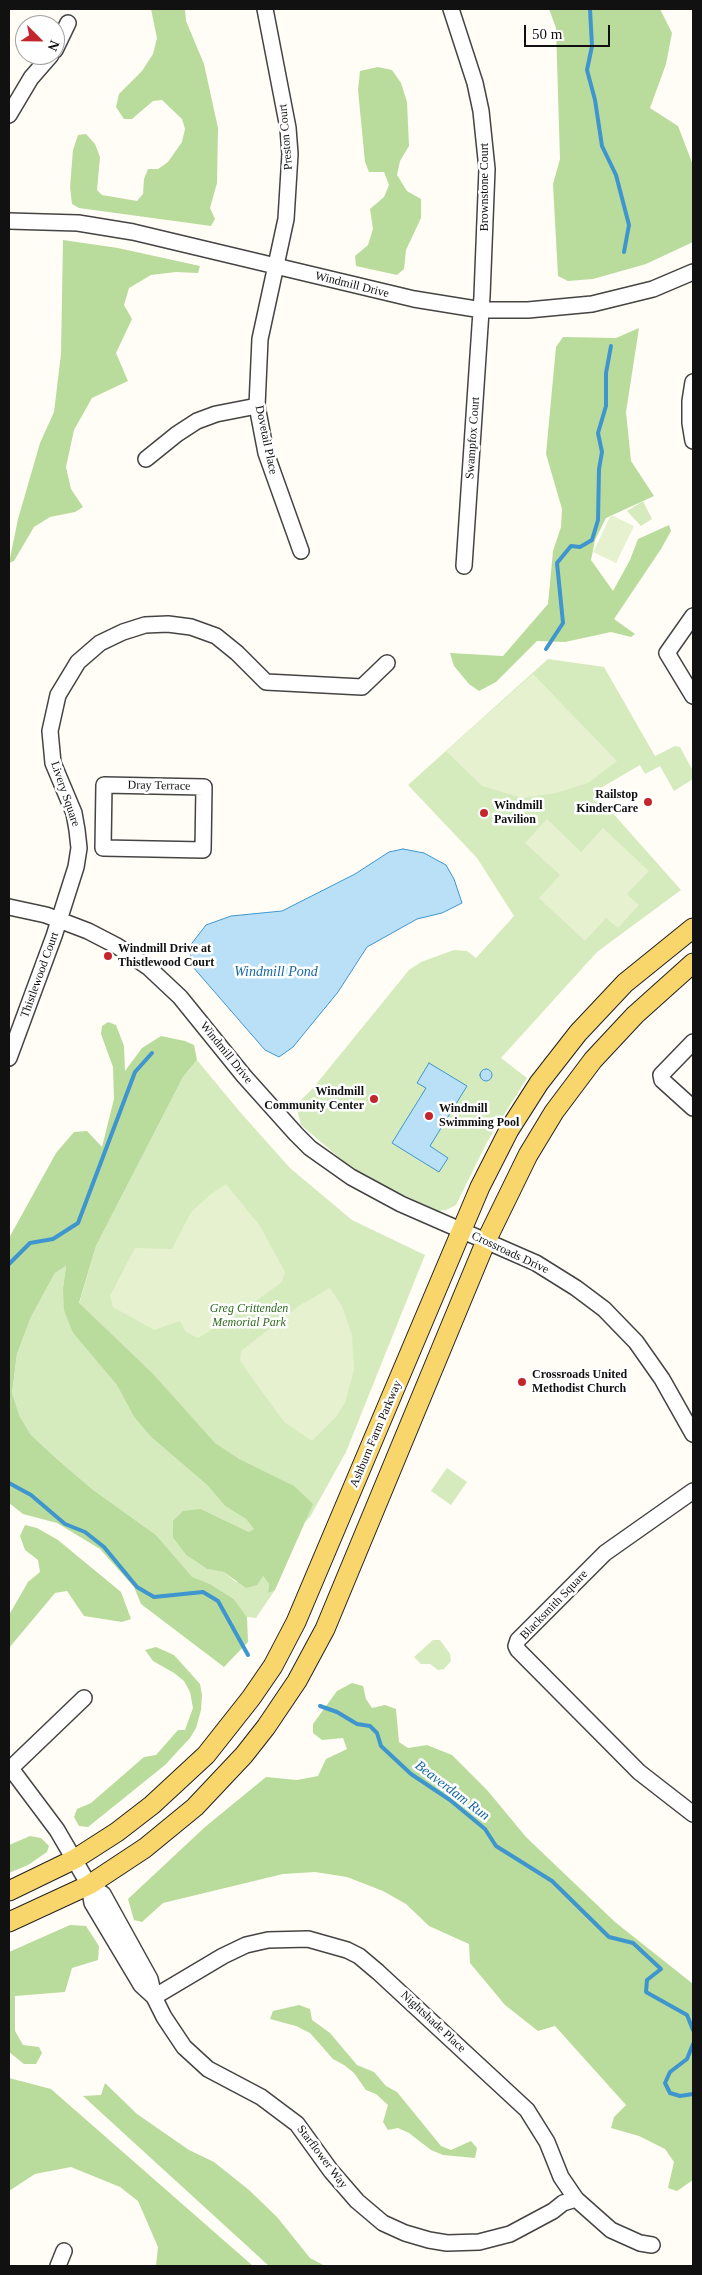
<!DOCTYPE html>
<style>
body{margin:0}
#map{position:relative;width:702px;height:2275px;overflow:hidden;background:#fffdf5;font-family:Georgia,serif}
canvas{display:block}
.frame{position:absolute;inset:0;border:10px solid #111;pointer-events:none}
.north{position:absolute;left:15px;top:15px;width:50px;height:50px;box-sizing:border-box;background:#fff;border:1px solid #a0a0a0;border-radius:50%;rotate:113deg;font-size:14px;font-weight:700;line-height:20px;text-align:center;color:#111}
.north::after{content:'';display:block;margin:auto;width:18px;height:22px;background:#c4262e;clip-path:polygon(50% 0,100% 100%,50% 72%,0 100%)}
.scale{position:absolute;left:524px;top:25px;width:86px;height:22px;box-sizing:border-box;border:2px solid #111;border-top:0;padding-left:6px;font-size:15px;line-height:18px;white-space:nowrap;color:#111;-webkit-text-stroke:4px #fff;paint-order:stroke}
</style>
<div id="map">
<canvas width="702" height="2275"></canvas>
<div class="frame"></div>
<div class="north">N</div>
<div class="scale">50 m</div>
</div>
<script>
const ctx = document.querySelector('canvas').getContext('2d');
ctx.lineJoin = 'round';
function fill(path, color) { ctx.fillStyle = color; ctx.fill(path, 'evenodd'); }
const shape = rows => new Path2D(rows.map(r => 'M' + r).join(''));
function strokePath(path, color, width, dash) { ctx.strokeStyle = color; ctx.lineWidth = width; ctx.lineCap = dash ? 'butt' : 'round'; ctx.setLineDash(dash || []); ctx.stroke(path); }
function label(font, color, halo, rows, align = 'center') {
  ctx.font = font + ' Georgia,serif'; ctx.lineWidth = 5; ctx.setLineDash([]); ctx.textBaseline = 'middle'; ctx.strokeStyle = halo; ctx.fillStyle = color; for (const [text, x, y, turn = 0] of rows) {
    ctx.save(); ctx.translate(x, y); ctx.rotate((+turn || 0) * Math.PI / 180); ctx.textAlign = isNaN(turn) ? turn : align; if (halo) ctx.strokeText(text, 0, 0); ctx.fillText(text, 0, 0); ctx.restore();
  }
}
fill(shape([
 [643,501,652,519,641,526,627,511],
 [548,659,604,667,655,756,675,746,680,747,693,771,693,779,674,791,660,766,645,774,640,765,594,792,681,890,597,952,501,1058,527,1078,487,1142,456,1205,446,1210,438,1211,369,1179,342,1160,301,1125,297,1109,300,1101,313,1088,409,970,421,962,454,950,467,951,476,958,514,916,477,858,408,785],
 [197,1060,240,1112,290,1168,352,1220,425,1255,346,1452,310,1517,288,1539,75,1318,96,1246,183,1077],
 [66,1266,63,1288,73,1333,117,1384,134,1417,151,1437,207,1485,225,1506,246,1519,255,1530,249,1532,201,1509,173,1538,186,1555,207,1569,224,1572,236,1582,263,1576,269,1584,268,1592,275,1590,256,1618,247,1617,234,1599,210,1584,192,1578,156,1535,92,1489,57,1459,31,1435,20,1417,12,1393,17,1354,31,1317,55,1273],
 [447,1468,467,1482,451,1505,431,1491],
 [433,1640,440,1640,450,1654,451,1661,444,1669,438,1670,430,1664,421,1664,414,1657]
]), '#d5ebbd');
fill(shape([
 [151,9,185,9,186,21,204,64,218,128,217,183,210,208,215,219,211,226,79,208,72,204,70,187,73,150,78,135,86,134,95,144,100,157,97,190,102,195,137,201,143,194,144,179,148,169,158,169,168,162,182,142,185,129,182,119,162,100,153,101,132,119,124,119,116,107,119,94,142,71,153,54,157,38],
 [549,9,660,9,672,33,666,64,650,108,678,126,693,165,693,242,646,264,593,279,568,281,558,276,553,184,560,159,556,28],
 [378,67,392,70,401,83,407,102,409,146,400,161,397,175,407,191,421,199,421,218,406,250,404,269,397,275,356,266,355,256,368,245,373,229,370,209,384,197,389,185,384,172,369,172,365,162,358,90,360,71],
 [63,240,118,248,200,266,198,273,176,272,151,275,129,288,124,305,132,319,116,353,128,381,92,398,74,430,66,467,71,489,83,507,75,512,50,517,34,527,14,561,9,563,18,519,40,443,54,412,61,354],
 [639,328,626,412,631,461,654,496,606,518,595,540,591,560,613,591,630,560,638,539,669,525,671,531,661,549,614,619,635,634,631,637,611,632,565,642,537,641,496,682,479,691,469,684,454,666,450,653,503,656,548,604,553,551,561,527,562,509,546,454,556,347,563,337,616,338],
 [108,1022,116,1025,124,1046,125,1071,142,1048,161,1036,185,1041,194,1045,197,1060,183,1077,96,1246,79,1303,153,1374,215,1443,239,1459,294,1486,313,1504,275,1590,268,1593,269,1584,263,1576,257,1585,246,1588,224,1572,207,1569,186,1555,173,1538,173,1521,183,1511,201,1509,249,1532,254,1529,246,1519,225,1506,207,1485,151,1437,134,1417,117,1385,73,1333,64,1310,63,1288,66,1266,55,1273,31,1317,17,1354,12,1393,20,1417,31,1435,57,1459,92,1489,156,1535,192,1577,210,1584,234,1599,247,1617,248,1642,224,1667,141,1604,134,1587,100,1549,57,1523,23,1514,9,1503,9,1238,56,1153,74,1132,87,1131,102,1147,114,1099,113,1067,101,1034,102,1026],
 [25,1525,37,1528,58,1540,121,1592,131,1619,122,1622,84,1616,67,1591,55,1593,9,1648,9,1615,28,1582,40,1572,38,1560,25,1550,20,1536],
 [156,1647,174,1655,200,1684,202,1695,201,1710,196,1728,190,1738,165,1765,88,1827,79,1826,74,1817,77,1809,91,1803,144,1757,156,1755,178,1730,185,1730,193,1708,190,1692,184,1681,174,1673,153,1661,145,1650],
 [352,1683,363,1686,366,1699,372,1708,385,1705,396,1709,399,1742,408,1748,427,1745,452,1755,487,1790,526,1837,615,1922,693,1984,693,2180,677,2191,668,2188,674,2162,665,2149,639,2136,611,2128,614,2117,626,2105,555,2026,538,2031,505,2005,470,1963,469,1944,429,1926,406,1904,383,1891,347,1877,315,1872,283,1874,163,1903,142,1922,134,1920,128,1899,205,1827,266,1777,297,1780,318,1776,326,1759,347,1749,343,1738,322,1740,313,1733,313,1724,337,1691],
 [30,1836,41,1838,49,1846,47,1852,28,1865,9,1873,9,1845],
 [70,1925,86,1926,99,1946,98,1960,72,1968,65,1992,15,1996,15,2031,23,2045,39,2047,42,2053,36,2064,24,2064,9,2052,9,1952],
 [299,2005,310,2009,312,2020,330,2033,357,2065,374,2072,386,2086,397,2092,441,2146,451,2150,471,2141,477,2148,475,2158,443,2155,431,2150,409,2133,398,2128,388,2130,383,2122,388,2105,376,2094,366,2090,354,2073,344,2065,333,2059,310,2033,296,2026,270,2019,273,2011],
 [9,2078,51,2089,253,2266,156,2266,158,2247,138,2201,120,2187,71,2167,35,2174,9,2191],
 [105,2083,137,2114,189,2150,214,2162,249,2190,277,2217,310,2258,325,2266,269,2266,83,2096,101,2095]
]), '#b9dc9c');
fill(shape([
 [611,515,634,526,616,563,593,552],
 [533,674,617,761,588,783,556,793,522,798,482,786,446,751],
 [547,819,581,852,603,828,649,871,627,894,639,905,618,928,606,918,585,941,539,898,560,875,525,843],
 [226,1184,260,1226,285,1272,282,1282,241,1312,198,1338,186,1332,180,1321,154,1330,113,1307,110,1296,135,1248,172,1249,191,1212,211,1194],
 [330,1288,342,1306,352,1335,354,1370,345,1403,336,1417,312,1441,284,1422,240,1361,241,1351,300,1305]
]), '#e6f2cf');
const water = shape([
 [403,849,424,853,446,865,454,879,462,903,442,913,417,919,367,947,338,992,293,1047,279,1057,265,1050,193,967,189,947,206,925,231,916,282,911,355,874,389,852,403,849],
 [429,1063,467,1086,430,1146,448,1158,439,1172,392,1143,426,1088,417,1083,429,1063],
 '480 1075a6 6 0 1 1 12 0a6 6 0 1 1-12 0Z'
]);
fill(water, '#b9e0f7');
strokePath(water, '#3f96cf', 1);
strokePath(shape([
 [590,9,592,46,587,70,595,100,602,146,616,175,629,225,624,252],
 [546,649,563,623,557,563,571,546,580,547,592,540,598,520,599,469,602,452,598,433,606,406,606,373,611,346],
 [9,1264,30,1243,53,1239,78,1223,135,1072,152,1053],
 [9,1483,31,1495,65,1524,85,1532,104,1547,137,1587,154,1597,203,1592,218,1601,248,1655],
 [320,1706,337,1712,357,1724,370,1726,377,1733,381,1746,411,1774,450,1800,485,1829,496,1846,552,1881,609,1937,633,1943,661,1969,647,1980,646,1992,687,2015,693,2030],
 [693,2044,687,2059,670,2072,665,2083,670,2093,680,2096,693,2094]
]), '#3f96cf', 4);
const minor = shape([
 [265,9,288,128,290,154,286,219,260,339,257,406,266,453,301,551],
 [451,9,475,83,481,111,487,169,482,296,464,566],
 [55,50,68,23],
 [9,115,31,78,51,55],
 [9,221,78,223,133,232,414,299,482,310,528,310,592,304,653,289,693,272],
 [693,382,690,401,690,423,693,441],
 [146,459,177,434,197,421,216,414,257,406],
 [693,616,667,653,693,696],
 [104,785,204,787,203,850,103,848,104,785],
 [9,907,46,915,88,931,117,946,148,967,180,997,244,1076,296,1134,310,1148,351,1177,401,1204,536,1263,576,1288,604,1309,636,1342,662,1379,693,1434],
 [693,1042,661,1075,662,1080,693,1108],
 [9,1058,54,936,76,867,79,848,77,830,74,813,53,763,50,731,58,695,78,662,100,643,123,632,145,625,168,624,191,627,216,636,237,653,266,682,362,687,387,663],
 [693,1491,605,1553,518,1640,516,1646,518,1650,639,1772,693,1814],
 [9,1766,57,1830,89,1885,92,1903,141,1985,154,1997],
 [11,1768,84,1698],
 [89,1885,103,1894,150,1979,154,1997,164,2017,184,2047,208,2069,261,2097,297,2124,331,2171,357,2201,383,2223,405,2233,429,2240,447,2243,479,2242,510,2234,553,2211,563,2203,576,2199],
 [154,1997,223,1956,246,1945,268,1940,308,1939,347,1950,359,1956,378,1972,527,2110,547,2142,561,2177,576,2199,611,2230,640,2243,652,2245],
 [58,2266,64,2251]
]);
const major = shape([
 [9,1891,75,1859,117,1832,152,1805,206,1755,251,1698,273,1666,296,1622,480,1187,509,1130,539,1083,578,1033,625,983,693,928],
 [9,1922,89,1885,145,1848,195,1807,244,1755,266,1727,297,1681,325,1629,486,1241,528,1155,554,1112,593,1060,635,1015,693,963]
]);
strokePath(minor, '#444', 18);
strokePath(major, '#222', 21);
strokePath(minor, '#fff', 15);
strokePath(major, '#f9d66b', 19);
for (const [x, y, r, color] of [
 [648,802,5,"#c4262e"],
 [484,813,5,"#c4262e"],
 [108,956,5,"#c4262e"],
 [374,1099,5,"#c4262e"],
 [429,1116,5,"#c4262e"],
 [522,1382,5,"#c4262e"]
]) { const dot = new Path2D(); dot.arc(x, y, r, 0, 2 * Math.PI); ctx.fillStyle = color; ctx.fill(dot); strokePath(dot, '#fff', 2); }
label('12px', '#111', '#fff', [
 ["Preston Court",286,137,-95],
 ["Brownstone Court",485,187,-90],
 ["Windmill Drive",352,285,14],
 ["Swampfox Court",473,438,-86],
 ["Dovetail Place",266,440,78],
 ["Dray Terrace",159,786,1],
 ["Livery Square",65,794,71],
 ["Thistlewood Court",40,975,-70],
 ["Windmill Drive",226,1053,51],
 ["Crossroads Drive",510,1253,25],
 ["Ashburn Farm Parkway",376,1434,-67],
 ["Blacksmith Square",554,1605,-46],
 ["Nightshade Place",433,2022,43],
 ["Starflower Way",322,2157,53]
]);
label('bold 12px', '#111', '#fff', [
 ["Railstop",638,795,"right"],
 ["KinderCare",638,809,"right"],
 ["Windmill",494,806],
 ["Pavilion",494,820],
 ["Windmill Drive at",118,949],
 ["Thistlewood Court",118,963],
 ["Windmill",364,1092,"right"],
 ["Community Center",364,1106,"right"],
 ["Windmill",439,1109],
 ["Swimming Pool",439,1123],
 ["Crossroads United",532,1375],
 ["Methodist Church",532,1389]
], 'left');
label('italic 12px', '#2f6b1f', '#fff', [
 ["Greg Crittenden",249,1309],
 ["Memorial Park",249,1323]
]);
label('italic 14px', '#1768a6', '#fff', [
 ["Windmill Pond",276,972],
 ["Beaverdam Run",452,1791,37]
]);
</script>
